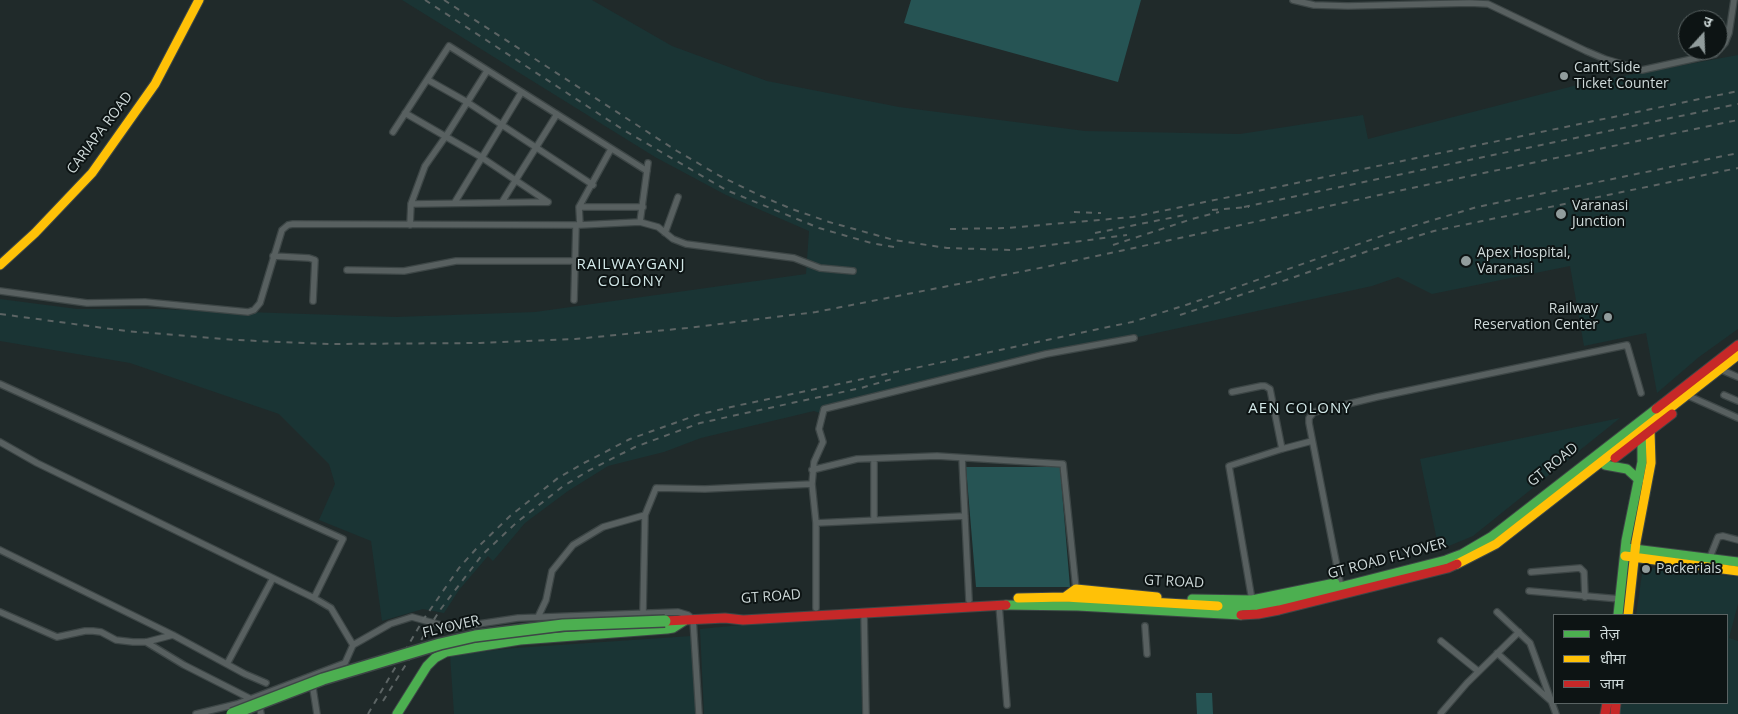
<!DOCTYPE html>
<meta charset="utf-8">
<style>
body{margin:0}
#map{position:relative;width:1738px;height:714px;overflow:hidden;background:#202a2a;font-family:"Open Sans","Noto Sans Devanagari",sans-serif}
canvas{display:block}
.legend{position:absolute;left:1553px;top:614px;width:175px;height:90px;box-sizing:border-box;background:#0d1414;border:1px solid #5a6363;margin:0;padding:6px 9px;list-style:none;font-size:15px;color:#ced9d9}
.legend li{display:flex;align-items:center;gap:10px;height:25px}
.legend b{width:25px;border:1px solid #5a6363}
.north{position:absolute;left:1678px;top:10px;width:50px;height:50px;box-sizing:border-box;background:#0d1414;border:1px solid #5a6363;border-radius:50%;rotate:20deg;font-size:14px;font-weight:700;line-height:20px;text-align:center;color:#ced9d9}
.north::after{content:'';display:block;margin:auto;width:18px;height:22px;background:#919c9c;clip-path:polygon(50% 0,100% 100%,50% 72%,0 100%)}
</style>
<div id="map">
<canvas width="1738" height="714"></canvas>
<ul class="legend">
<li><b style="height:6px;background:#4caf50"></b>तेज़</li>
<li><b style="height:6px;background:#ffc107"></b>धीमा</li>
<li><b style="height:6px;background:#c62828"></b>जाम</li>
</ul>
<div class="north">उ</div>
</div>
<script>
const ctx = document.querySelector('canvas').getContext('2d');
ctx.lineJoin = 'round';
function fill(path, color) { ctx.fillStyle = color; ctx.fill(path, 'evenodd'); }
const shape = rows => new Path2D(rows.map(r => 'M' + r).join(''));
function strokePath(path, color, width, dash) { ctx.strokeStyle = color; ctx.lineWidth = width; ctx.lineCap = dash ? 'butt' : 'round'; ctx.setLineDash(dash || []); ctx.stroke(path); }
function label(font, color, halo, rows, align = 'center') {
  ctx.font = font + ' "Open Sans",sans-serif'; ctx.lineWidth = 4; ctx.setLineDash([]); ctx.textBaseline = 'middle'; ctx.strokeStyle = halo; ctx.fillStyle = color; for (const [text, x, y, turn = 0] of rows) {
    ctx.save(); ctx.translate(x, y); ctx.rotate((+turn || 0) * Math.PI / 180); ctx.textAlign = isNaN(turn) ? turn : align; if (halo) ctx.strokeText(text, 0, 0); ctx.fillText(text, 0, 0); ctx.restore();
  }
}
fill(shape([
 [402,0,592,0,672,46,767,81,899,107,1085,131,1240,134,1363,115,1368,139,1585,83,1738,55,1738,329,1699,357,1657,393,1646,333,1584,346,1570,266,1432,294,1398,277,1372,286,867,396,822,414,814,411,701,438,664,452,608,466,568,491,525,523,493,561,488,556,459,590,444,613,423,609,382,621,371,541,319,520,335,484,329,464,279,414,130,363,0,341,0,299,77,309,157,309,396,317,535,312,806,274,809,231,726,195,655,157],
 [1620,418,1473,536,1439,550,1420,459],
 [1643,567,1738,577,1738,604,1729,638,1738,641,1738,714,1620,714,1622,703,1727,703,1727,615,1636,615],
 [861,616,862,714,704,714,700,629,812,618],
 [691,636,698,714,454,714,450,655,515,648]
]), '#1a3434');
fill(shape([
 [911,0,1141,0,1118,82,904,23],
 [966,467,1060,467,1070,587,976,587],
 [1196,693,1212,693,1213,714,1197,714]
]), '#265454');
const street = shape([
 [1293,0,1314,5,1348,6,1470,3,1488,4,1586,51,1605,59,1642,70,1715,54,1725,43,1729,33,1734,0],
 [428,80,467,102,593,185],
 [405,113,481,157,548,202],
 [393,132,449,46,647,171],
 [455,202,521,93],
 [502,202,557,114],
 [411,204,548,202],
 [579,207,643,207],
 [640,222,648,163],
 [410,225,411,204,425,166,446,136,487,71],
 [580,225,579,207,611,149],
 [665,233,678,197],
 [273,256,309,258,315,260,313,301],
 [347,270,404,271,456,261,575,261],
 [0,291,87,303,145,302,248,312,254,310,260,303,282,230,288,225,293,224,580,225,640,222,658,227,673,239,686,244,794,258,820,268,853,271],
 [574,300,576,225],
 [1724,371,1738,377],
 [0,384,343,539,314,598],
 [1232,392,1261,386,1265,386,1270,389,1282,449],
 [1724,395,1738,401],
 [1691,397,1738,418],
 [0,442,37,463,314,598,331,608,353,645],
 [962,458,969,600],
 [812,470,857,459,937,456,1063,464,1076,589],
 [812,484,814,462,823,442,819,429,824,409,1046,354,1134,338],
 [874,520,874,459],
 [816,523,965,516],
 [0,550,173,635,245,674,266,683],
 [1708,562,1718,537,1723,536,1738,540],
 [1531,572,1580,568,1584,572,1585,597],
 [1340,582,1309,423,1309,418,1314,412,1377,397,1627,345,1641,393],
 [1529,591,1620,599],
 [1252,600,1229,466,1282,449,1312,441],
 [999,605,1007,705],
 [0,612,57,637,85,631,93,631,101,632,116,640,133,642,146,642,173,635],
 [864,612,866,714],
 [1497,612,1530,643,1556,714],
 [643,613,645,515,656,488,705,489,812,484,816,523,816,608],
 [538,617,546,600,552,571,573,545,603,527,645,515],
 [1145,626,1147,654],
 [1441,641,1478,671],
 [146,642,184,665,251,699],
 [1497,653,1552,702],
 [227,664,273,578],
 [312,682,317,714],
 [259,703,261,714],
 [1441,713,1467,683,1519,632],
 [196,714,237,704,345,663,353,645,390,624,412,617,452,628,518,618,678,612,688,615,693,619,699,714]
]);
const fast = shape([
 [1605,465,1627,469,1639,480],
 [1626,548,1738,562],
 [1192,599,1252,600,1335,583],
 [1006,605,1078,606,1241,615],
 [1218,606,1258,606,1277,603,1446,560,1462,554,1491,537,1656,409],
 [1618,615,1626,541,1642,462,1642,438],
 [397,714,427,666,435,658,446,652,520,640,667,629,673,628,684,621]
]);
const slow = shape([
 [0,265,35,233,92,173,155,84,199,0],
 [1625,556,1738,571],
 [1457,564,1496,544,1738,355],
 [1065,597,1076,589,1157,597],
 [1018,598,1065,597,1218,606],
 [1628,615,1636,542,1651,463,1650,431]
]);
const jam = shape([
 [1656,409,1738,345],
 [1615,458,1672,414],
 [1241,615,1258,614,1279,610,1448,568,1457,564],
 [665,621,725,618,743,620,1006,605],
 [1605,714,1607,703],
 [1615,714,1616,703]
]);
strokePath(street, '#3d4646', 8);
strokePath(fast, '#3d4646', 11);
strokePath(slow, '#3d4646', 11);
strokePath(jam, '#3d4646', 11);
strokePath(street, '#586060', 5.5);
strokePath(fast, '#4caf50', 9);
strokePath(slow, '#ffc107', 9);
strokePath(jam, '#c62828', 9);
strokePath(shape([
 [425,0,622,129,726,190,819,228,871,243,899,248],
 [444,0,677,151,720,176,761,196,792,209,829,222,894,240,947,248,1012,250,1127,235],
 [1244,207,1738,104],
 [1212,210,1249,207],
 [1074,212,1101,213],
 [950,229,1007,228,1133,217,1738,91],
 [1095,233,1185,215],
 [1113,245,1192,219,1219,212],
 [0,314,126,331,236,340,329,344,480,343,575,339,687,328,816,312,1050,266,1412,188,1738,120],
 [1180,315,1289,279,1368,251,1434,231,1738,168],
 [383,701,440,610,482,555,516,523,562,487,588,471,635,447,700,423,861,388,892,379],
 [368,714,423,620,459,568,476,549,510,516,558,478,584,463,630,439,697,415,740,405,1132,322,1189,304,1393,232,1477,207,1738,153]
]), '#5c6464', 2, [6, 6]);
const fastBridge = shape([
 [232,714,323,679,440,644,475,636,563,625,665,621]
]);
strokePath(fastBridge, '#3d4646', 14, []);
strokePath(fastBridge, '#4caf50', 11);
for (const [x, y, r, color] of [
 [1564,76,5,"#919c9c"],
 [1561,214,6,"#919c9c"],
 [1466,261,6,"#919c9c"],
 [1608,317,5,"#919c9c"],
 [1646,569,5,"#919c9c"]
]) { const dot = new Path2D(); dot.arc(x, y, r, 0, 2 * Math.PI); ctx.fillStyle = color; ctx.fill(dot); strokePath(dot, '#0d1414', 2); }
label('14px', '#ced9d9', '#0d1414', [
 ["Cantt Side",1574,68],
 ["Ticket Counter",1574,84],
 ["Varanasi",1572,206],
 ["Junction",1572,222],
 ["Apex Hospital,",1477,253],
 ["Varanasi",1477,269],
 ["Railway",1598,309,"right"],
 ["Reservation Center",1598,325,"right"],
 ["Packerials",1656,569]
], 'left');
label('14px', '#ced9d9', '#0d1414', [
 ["CARIAPA ROAD",100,133,-53],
 ["GT ROAD",1553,465,-39],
 ["GT ROAD FLYOVER",1387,559,-15],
 ["GT ROAD",1174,582,3],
 ["GT ROAD",771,597,-4],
 ["FLYOVER",451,627,-13]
]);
ctx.letterSpacing = '1px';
label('15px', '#d3e9e9', '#0d1414', [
 ["RAILWAYGANJ",631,265],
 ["COLONY",631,282],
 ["AEN COLONY",1300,409]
]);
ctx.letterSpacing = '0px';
</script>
